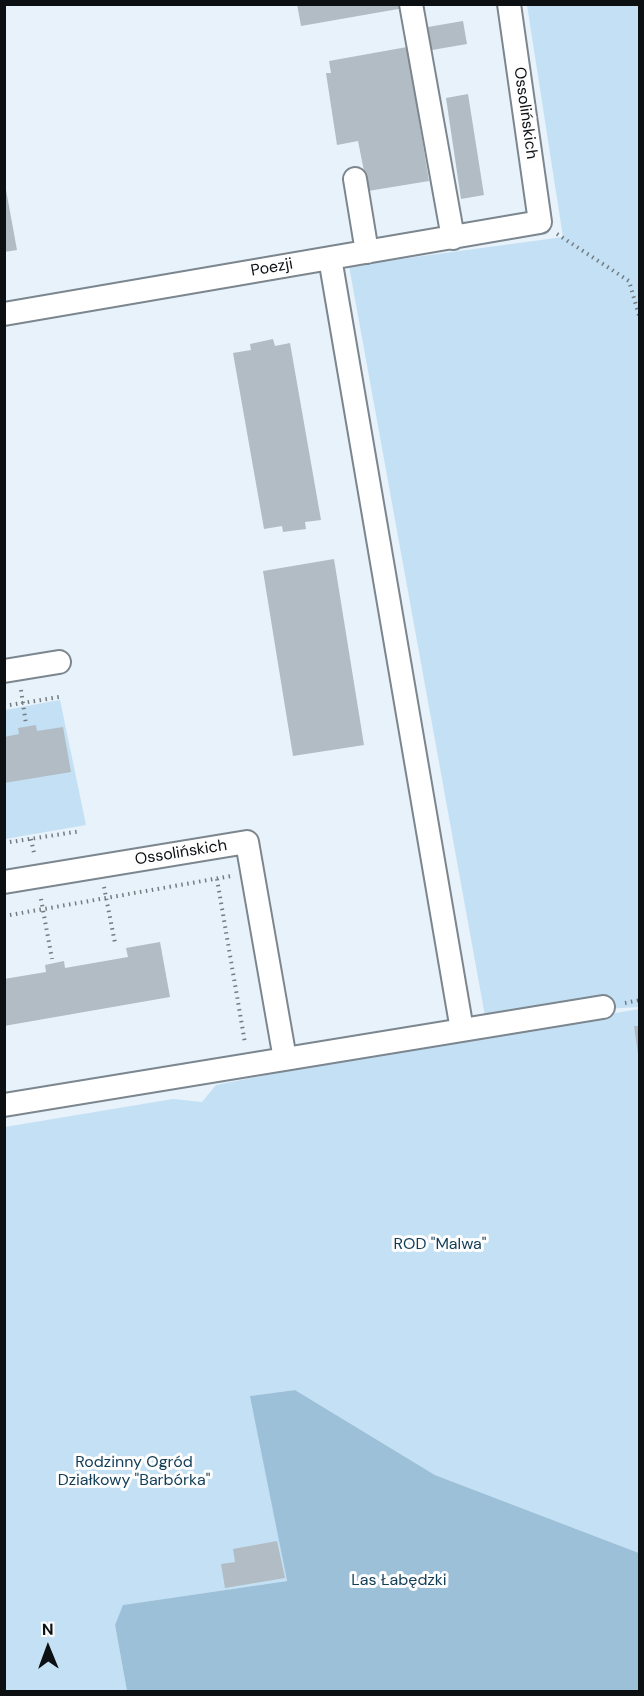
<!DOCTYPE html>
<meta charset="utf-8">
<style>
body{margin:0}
#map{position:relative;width:644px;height:1696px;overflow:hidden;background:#e7f2fa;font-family:"DM Sans",sans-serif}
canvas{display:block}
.frame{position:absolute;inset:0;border:6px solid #0c1013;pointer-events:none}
.north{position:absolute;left:18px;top:1618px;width:60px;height:60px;-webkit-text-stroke:4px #fdfdfd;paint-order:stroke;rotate:359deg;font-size:16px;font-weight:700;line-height:24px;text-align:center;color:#0c1013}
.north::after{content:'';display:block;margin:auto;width:21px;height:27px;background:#0c1013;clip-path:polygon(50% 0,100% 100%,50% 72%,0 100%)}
</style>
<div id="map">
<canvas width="644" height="1696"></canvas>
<div class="frame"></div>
<div class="north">N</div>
</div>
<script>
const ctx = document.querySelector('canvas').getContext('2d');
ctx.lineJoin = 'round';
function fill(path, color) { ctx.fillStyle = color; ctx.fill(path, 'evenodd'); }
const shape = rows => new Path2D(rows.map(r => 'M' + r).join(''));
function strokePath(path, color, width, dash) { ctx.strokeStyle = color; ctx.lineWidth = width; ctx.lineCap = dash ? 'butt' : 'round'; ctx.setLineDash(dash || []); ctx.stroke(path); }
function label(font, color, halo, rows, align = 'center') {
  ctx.font = font + ' "DM Sans",sans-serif'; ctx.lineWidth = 6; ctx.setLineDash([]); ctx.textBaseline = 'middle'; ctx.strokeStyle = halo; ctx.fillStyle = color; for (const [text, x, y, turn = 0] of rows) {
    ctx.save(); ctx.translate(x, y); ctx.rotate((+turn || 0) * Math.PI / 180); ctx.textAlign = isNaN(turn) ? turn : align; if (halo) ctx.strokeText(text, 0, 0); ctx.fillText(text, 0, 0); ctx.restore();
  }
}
fill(shape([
 [527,5,639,5,639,1007,485,1016,349,266,563,237],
 [60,700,86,825,5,839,5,710],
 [639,1009,639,1553,435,1475,295,1390,251,1396,287,1581,124,1605,115,1625,127,1691,5,1692,5,1127,173,1099,202,1102,216,1085,312,1066]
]), '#c4e0f4');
fill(shape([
 [295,1390,435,1475,639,1553,639,1691,127,1691,115,1625,123,1605,287,1581,250,1396]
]), '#9dc0d9');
fill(shape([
 [297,4,403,4,404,8,301,26],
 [463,21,467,44,432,50,428,27],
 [407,47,429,181,368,191,358,141,337,145,326,73,331,73,329,61],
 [468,94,484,195,461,199,446,98],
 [4,179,17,250,4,252],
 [273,339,275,346,290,343,321,520,305,522,306,529,283,532,282,526,264,529,233,353,251,350,250,344],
 [334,559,364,745,293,756,263,571],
 [36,725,37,731,63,727,71,772,4,783,4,737,19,734,18,728],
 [160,942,170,997,4,1026,4,979,46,972,45,965,64,961,65,968,128,957,126,948],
 [634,1026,640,1026,640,1054,638,1054],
 [277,1541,285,1578,225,1588,221,1564,235,1562,233,1549]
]), '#b1bcc4');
const minor = shape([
 [411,4,453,238],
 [355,179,367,252],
 [330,258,462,1030],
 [4,314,540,222,509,4],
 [4,671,59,662],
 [4,882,247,842,285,1059],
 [4,1105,603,1007]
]);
strokePath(minor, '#7c868e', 26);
strokePath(shape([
 [557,234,629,281,640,319],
 [21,690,26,724],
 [4,706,59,697],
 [31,839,34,853],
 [4,843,81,831],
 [217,879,245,1043],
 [104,887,115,943],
 [41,899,52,959],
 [4,916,231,876],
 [625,1003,640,1000]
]), '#747c81', 4, [1.5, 4.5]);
strokePath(minor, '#fff', 22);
label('16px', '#0c1013', '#fdfdfd', [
 ["Ossolińskich",525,113,82],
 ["Poezji",272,268,-10],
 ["Ossolińskich",181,853,-9]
]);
label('16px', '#103c56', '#fdfdfd', [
 ["ROD \"Malwa\"",440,1245],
 ["Rodzinny Ogród",134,1463],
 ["Działkowy \"Barbórka\"",134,1481],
 ["Las Łabędzki",399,1581]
]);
</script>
